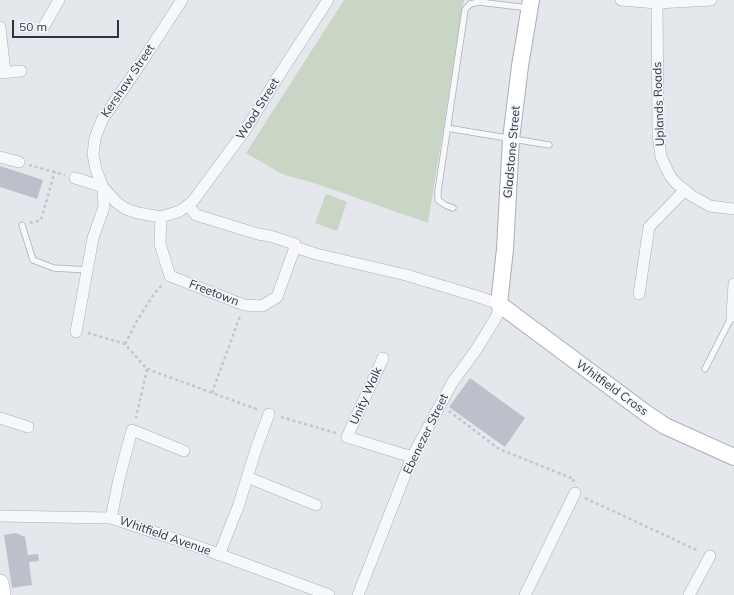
<!DOCTYPE html>
<style>
body{margin:0}
#map{position:relative;width:734px;height:595px;overflow:hidden;background:#e4e7ec;font-family:Mulish,sans-serif}
canvas{display:block}
.scale{position:absolute;left:12px;top:20px;width:107px;height:18px;box-sizing:border-box;border:2px solid #2b3445;border-top:0;padding-left:5px;font-size:12px;line-height:14px;white-space:nowrap;color:#2b3445;-webkit-text-stroke:3px #f4f6f9;paint-order:stroke}
</style>
<div id="map">
<canvas width="734" height="595"></canvas>
<div class="scale">50 m</div>
</div>
<script>
const ctx = document.querySelector('canvas').getContext('2d');
ctx.lineJoin = 'round';
function fill(path, color) { ctx.fillStyle = color; ctx.fill(path, 'evenodd'); }
const shape = rows => new Path2D(rows.map(r => 'M' + r).join(''));
function strokePath(path, color, width, dash) { ctx.strokeStyle = color; ctx.lineWidth = width; ctx.lineCap = dash ? 'butt' : 'round'; ctx.setLineDash(dash || []); ctx.stroke(path); }
function label(font, color, halo, rows, align = 'center') {
  ctx.font = font + ' Mulish,sans-serif'; ctx.lineWidth = 3; ctx.setLineDash([]); ctx.textBaseline = 'middle'; ctx.strokeStyle = halo; ctx.fillStyle = color; for (const [text, x, y, turn = 0] of rows) {
    ctx.save(); ctx.translate(x, y); ctx.rotate((+turn || 0) * Math.PI / 180); ctx.textAlign = isNaN(turn) ? turn : align; if (halo) ctx.strokeText(text, 0, 0); ctx.fillText(text, 0, 0); ctx.restore();
  }
}
fill(shape([
 [344,0,464,0,428,223,317,184,282,174,246,153],
 [326,194,347,202,337,231,315,223]
]), '#c9d6c5');
fill(shape([
 [0,166,43,180,37,199,0,187],
 [470,378,525,418,505,447,449,407],
 [16,533,25,537,28,555,38,554,39,561,29,562,32,585,12,588,4,535]
]), '#bbc0ca');
const lane = shape([
 [447,128,549,145],
 [453,208,445,205,438,200,438,191,465,10,470,4,479,2,529,8],
 [22,225,33,260,54,268,88,270],
 [705,369,732,316]
]);
const street = shape([
 [621,0,657,3,711,0],
 [657,3,658,134,661,157,670,176,676,183,692,196,710,206,734,209],
 [44,26,59,0],
 [0,27,5,72],
 [0,73,21,71],
 [0,157,19,162],
 [75,178,103,187,116,202,126,209,138,213,161,217,180,211,193,201,246,129,274,83,328,0],
 [161,217,160,244,170,276,244,305,262,306,277,297,295,247,295,244,270,236,258,234,196,215,188,205],
 [295,247,316,254,406,275,476,296,499,304,497,316,476,350,452,383,412,457,358,595],
 [639,294,649,227,685,190],
 [732,316,734,284],
 [76,332,93,238,104,207,103,187,96,170,93,154,95,138,102,120,135,72,182,0],
 [383,358,347,437,412,457],
 [0,418,28,427],
 [247,477,316,505],
 [0,516,111,518,199,547,329,595],
 [111,518,119,479,132,430,184,451],
 [219,555,238,507,256,449,269,414],
 [525,595,575,493],
 [689,595,710,556]
]);
const secondary = shape([
 [531,0,520,66,511,139,505,249,499,304,647,414,665,426,734,457]
]);
const primary = shape([
 [0,583,2,595]
]);
strokePath(lane, '#a9aeb7', 7);
strokePath(street, '#a9aeb7', 12);
strokePath(secondary, '#a9aeb7', 18);
strokePath(primary, '#a3abb8', 18);
strokePath(shape([
 [29,165,65,175],
 [30,223,41,220,55,171],
 [88,333,125,344,147,369,136,418],
 [125,344,138,319,154,294,163,284],
 [147,369,259,410],
 [212,393,240,316],
 [449,411,499,449,574,479,573,482],
 [281,417,336,433],
 [585,498,699,551]
]), '#c2c5cb', 2.5, [3, 3]);
strokePath(lane, '#f7f8fa', 5.5);
strokePath(street, '#f7f8fa', 11);
strokePath(secondary, '#fff', 16);
strokePath(primary, '#fff', 17);
label('12px', '#2b3445', '#f4f6f9', [
 ["Kershaw Street",128,81,-56],
 ["Uplands Roads",659,104,-92],
 ["Wood Street",258,109,-58],
 ["Gladstone Street",512,152,-85],
 ["Freetown",214,293,21],
 ["Whitfield Cross",612,388,36],
 ["Unity Walk",366,396,-66],
 ["Ebenezer Street",426,434,-64],
 ["Whitfield Avenue",165,536,19]
]);
</script>
